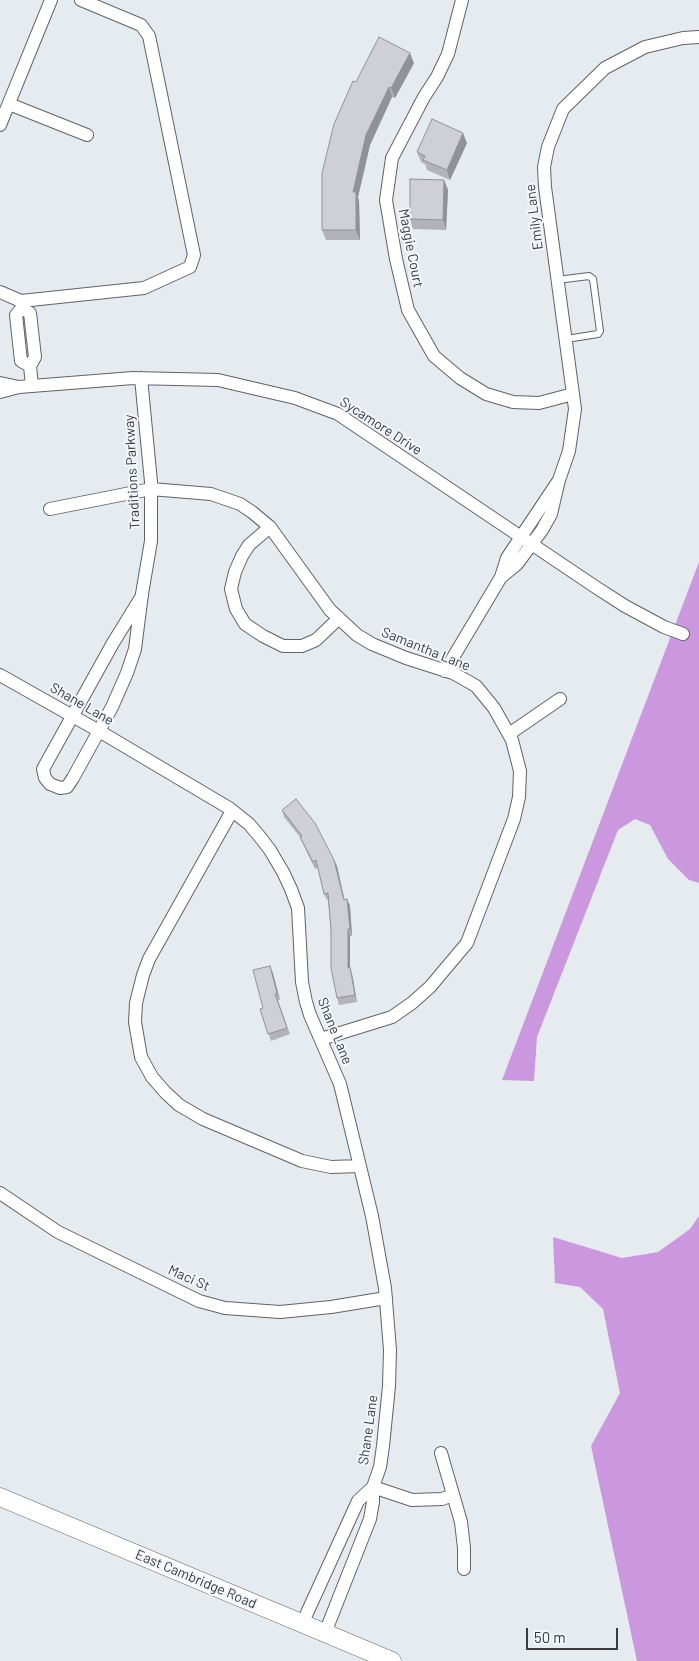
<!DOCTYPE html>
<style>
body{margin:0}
#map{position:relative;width:699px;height:1661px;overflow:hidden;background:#e6ebf0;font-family:Barlow,sans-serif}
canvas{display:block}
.scale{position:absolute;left:526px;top:1628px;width:92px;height:22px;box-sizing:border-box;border:2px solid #393b3d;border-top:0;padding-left:6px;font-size:15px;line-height:18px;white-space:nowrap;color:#393b3d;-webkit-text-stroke:4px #f4f8fe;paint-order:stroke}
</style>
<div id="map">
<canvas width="699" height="1661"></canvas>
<div class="scale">50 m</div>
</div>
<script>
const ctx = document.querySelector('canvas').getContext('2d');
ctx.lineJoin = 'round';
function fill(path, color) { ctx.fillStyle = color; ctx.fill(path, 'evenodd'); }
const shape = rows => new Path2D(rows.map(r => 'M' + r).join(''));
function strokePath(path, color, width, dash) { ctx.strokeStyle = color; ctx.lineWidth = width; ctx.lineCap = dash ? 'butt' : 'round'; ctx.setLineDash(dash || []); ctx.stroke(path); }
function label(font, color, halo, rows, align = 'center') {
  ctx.font = font + ' Barlow,sans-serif'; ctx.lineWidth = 4; ctx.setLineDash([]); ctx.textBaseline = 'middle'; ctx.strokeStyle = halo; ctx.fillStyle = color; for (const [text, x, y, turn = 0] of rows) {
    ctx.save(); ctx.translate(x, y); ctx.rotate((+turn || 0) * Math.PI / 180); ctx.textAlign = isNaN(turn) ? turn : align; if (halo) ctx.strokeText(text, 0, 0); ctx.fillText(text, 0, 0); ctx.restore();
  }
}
fill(shape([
 [699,562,699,883,689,880,668,859,650,825,635,819,618,830,537,1037,534,1081,502,1080],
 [699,1216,699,1661,637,1661,591,1446,620,1393,603,1309,580,1287,555,1283,553,1237,622,1258,658,1252,690,1229]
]), '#cb98e0');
const lane = shape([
 [557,280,589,276,593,279,600,331,598,334,566,339]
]);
const street = shape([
 [462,0,448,54,437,77,424,97,392,158,386,200,396,259,408,310,434,356,460,378,486,394,513,402,539,403,573,394],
 [9,104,87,135],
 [0,125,51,0],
 [0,292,21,301,22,308,30,313,35,357,30,366,32,386],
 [21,301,144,288,190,267,194,255,149,36,141,25,81,0],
 [22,308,16,315,21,361,30,366],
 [141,378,151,482,151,541,142,594,142,596,113,643,43,769,45,778,50,784,60,788,67,787,73,778,112,707,127,673,135,649,142,594],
 [0,383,19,387,0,392],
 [19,387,133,378,218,380,295,398,338,414,597,588,625,606,664,627,683,634],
 [559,480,569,451,575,409,545,187,544,167,548,147,563,109,605,68,645,47,683,38,699,37],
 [559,480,551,514,542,530,517,564,501,577,507,558,559,480],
 [50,509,151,489,211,494,240,504,252,512,270,527,330,610,357,635,372,644,406,658,453,673,476,686,494,708,512,740,520,771,519,797,514,819,467,943,430,987,412,1003,392,1017,321,1039],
 [270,527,249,545,242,556,235,572,231,589,236,609,245,624,263,636,283,646,302,646,316,640,339,618],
 [445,671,501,577],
 [0,675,99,731,229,808,249,824,260,837,270,850,283,872,291,889,298,908,302,982,306,1002,310,1015,340,1084,372,1216,385,1288,390,1350,389,1386,383,1446,380,1467,373,1487,412,1500,442,1499,453,1495],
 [509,734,560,699],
 [232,811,149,959,143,975,136,1003,135,1022,141,1057,152,1077,165,1092,179,1105,203,1119,302,1161,331,1167,360,1166],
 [0,1193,58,1232,199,1301,225,1308,280,1312,331,1307,386,1298],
 [441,1453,461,1522,464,1548,464,1569],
 [302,1624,358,1501,373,1487,373,1502,370,1519,325,1633]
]);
const secondary = shape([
 [0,1497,392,1661]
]);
strokePath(lane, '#5f6368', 8);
strokePath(street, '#5f6368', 14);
strokePath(secondary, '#5f6368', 19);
strokePath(lane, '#fff', 6);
strokePath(street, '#fff', 12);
strokePath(secondary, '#fff', 18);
fill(shape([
 [414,63,395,98,392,97,370,145,358,197,359,202,360,240,326,240,322,230,356,82],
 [467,143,450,180,427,170,425,164,421,162,417,152],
 [444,180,448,190,446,230,413,229,410,219],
 [282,810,334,860,337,866,344,900,347,899,350,906,352,936,350,936,350,969,352,974,357,1002,339,1005,337,998,328,900,327,900,324,894,318,868,315,869,303,844,300,837,284,817],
 [270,966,280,1000,278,1000,290,1034,271,1041,260,1009,263,1008]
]), '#b2b3b8');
fill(shape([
 [410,53,414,63,395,98,391,88],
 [389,87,392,97,370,145,358,197,359,202,360,240,356,230,353,192,366,135],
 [463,133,467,143,450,180,447,170],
 [444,180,448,190,446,230,443,220],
 [334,860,337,866,346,906,344,900],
 [347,899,350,906,352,936,350,929],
 [348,929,350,936,350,969,352,974,357,1002,348,968],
 [270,966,273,973,280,1000,277,993]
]), '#919296');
const building = shape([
 [379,37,410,53,391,88,389,87,366,135,353,192,356,192,356,230,322,230,322,173,334,124,353,81,356,82,379,37],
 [432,119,463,133,447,170,423,160,425,156,417,152,432,119],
 [410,179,444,180,443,220,410,219,410,179],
 [296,799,315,823,334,860,344,900,347,899,350,929,348,929,348,968,350,967,355,995,337,998,331,968,331,930,328,893,324,894,316,860,313,862,300,837,302,836,282,810,296,799],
 [270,966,277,993,275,994,287,1028,268,1034,260,1009,263,1008,253,970,270,966]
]);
fill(building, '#cfd0d6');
strokePath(building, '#919296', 1);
label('14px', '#393b3d', '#f4f8fe', [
 ["Emily Lane",534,217,-97],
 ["Maggie Court",411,248,79],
 ["Sycamore Drive",381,426,33],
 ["Traditions Parkway",132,472,-93],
 ["Samantha Lane",426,649,22],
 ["Shane Lane",82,704,30],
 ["Shane Lane",335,1031,68],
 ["Maci St",189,1278,24],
 ["Shane Lane",368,1430,-82],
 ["East Cambridge Road",196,1579,23]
]);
</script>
